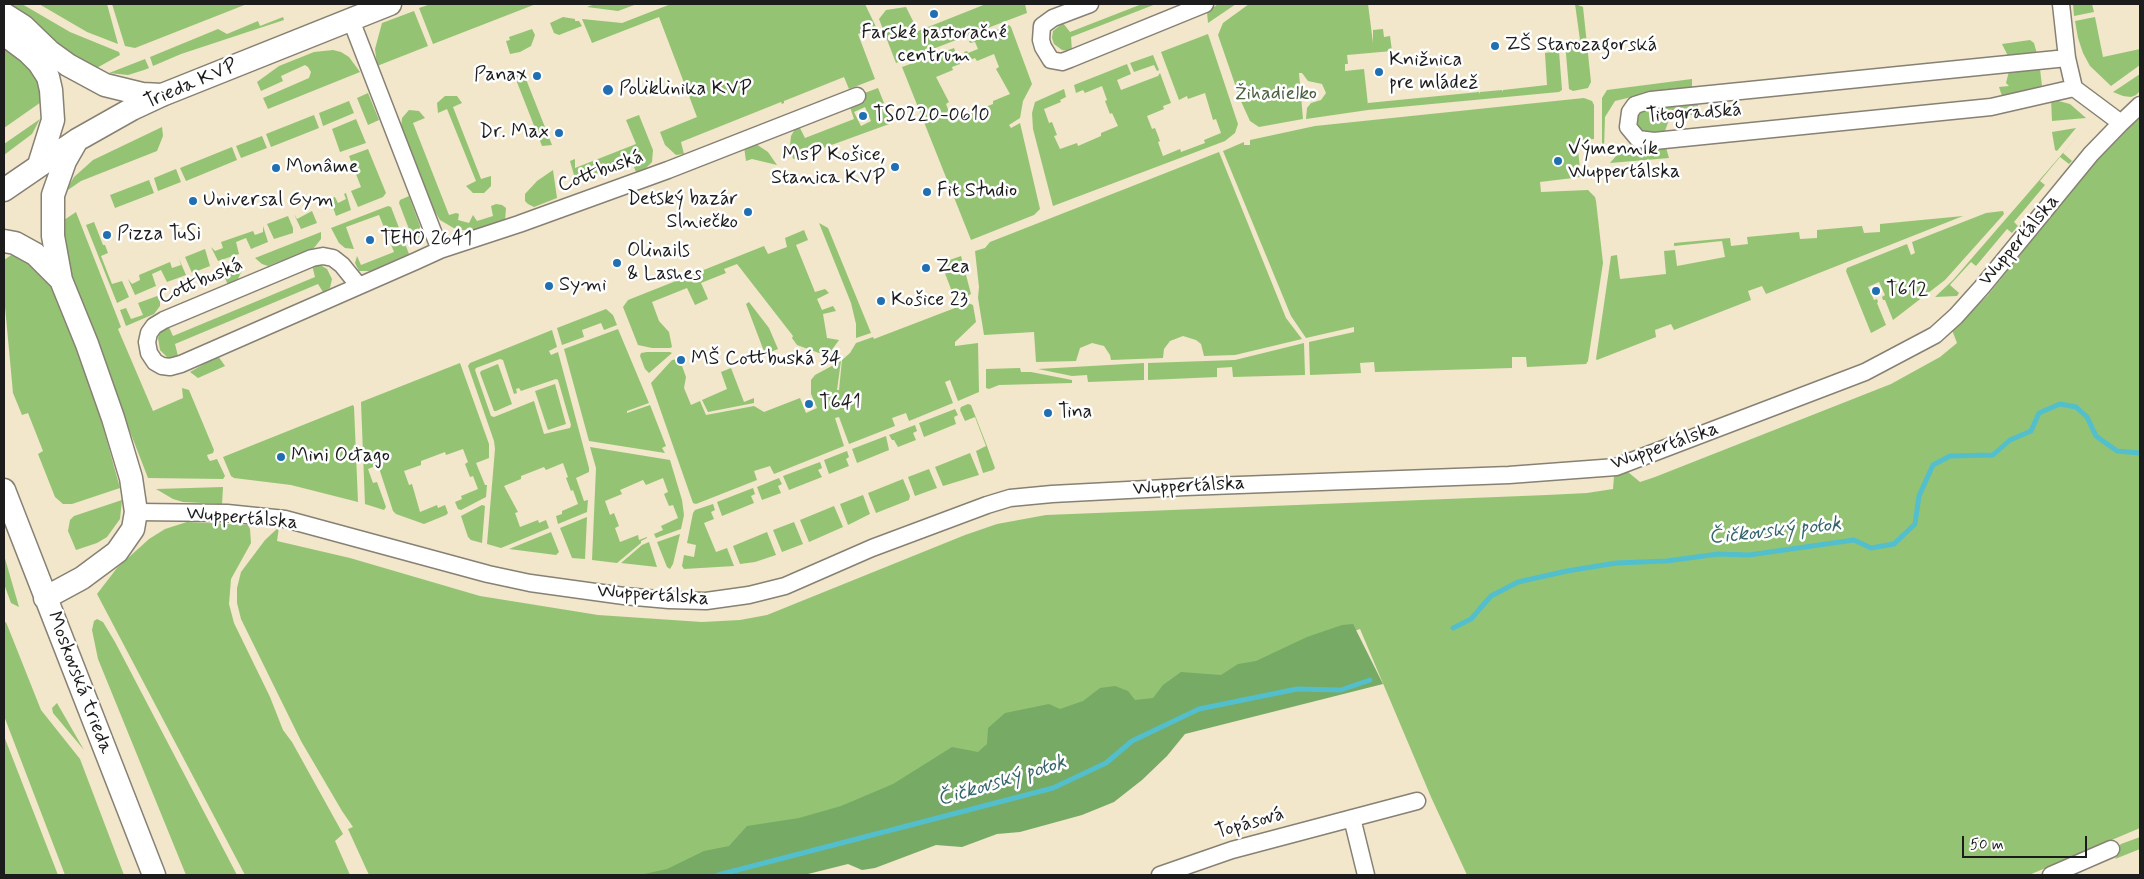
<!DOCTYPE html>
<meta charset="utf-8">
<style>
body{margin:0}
#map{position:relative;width:2144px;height:879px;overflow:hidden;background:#f2e6cb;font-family:Mynerve,sans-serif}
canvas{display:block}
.frame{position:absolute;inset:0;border:5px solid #1c1c1c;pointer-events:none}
.scale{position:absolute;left:1962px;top:836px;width:125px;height:22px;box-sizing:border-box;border:2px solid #1c1c1c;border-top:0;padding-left:6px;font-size:15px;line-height:18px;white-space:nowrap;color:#1c1c1c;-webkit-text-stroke:4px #fff;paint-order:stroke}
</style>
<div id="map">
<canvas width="2144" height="879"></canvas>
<div class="frame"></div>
<div class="scale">50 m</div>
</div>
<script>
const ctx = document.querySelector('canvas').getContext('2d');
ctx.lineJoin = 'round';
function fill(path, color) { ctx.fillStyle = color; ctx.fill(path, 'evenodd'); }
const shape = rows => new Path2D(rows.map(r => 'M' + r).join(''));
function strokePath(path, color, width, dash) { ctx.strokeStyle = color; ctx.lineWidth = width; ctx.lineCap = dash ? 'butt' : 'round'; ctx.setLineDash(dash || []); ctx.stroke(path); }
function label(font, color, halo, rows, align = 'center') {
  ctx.font = font + ' Mynerve,sans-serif'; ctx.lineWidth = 5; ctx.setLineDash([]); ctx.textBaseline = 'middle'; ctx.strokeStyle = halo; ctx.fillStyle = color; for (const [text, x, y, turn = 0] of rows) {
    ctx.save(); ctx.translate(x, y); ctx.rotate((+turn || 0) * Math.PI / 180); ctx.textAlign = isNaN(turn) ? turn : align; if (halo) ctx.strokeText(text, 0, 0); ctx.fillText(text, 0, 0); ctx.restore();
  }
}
fill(shape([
 [4,4,22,4,70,32,119,52,120,55,93,70,86,67],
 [39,4,107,4,118,44,87,32],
 [112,4,247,4,135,48,125,46],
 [431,4,536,4,433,44,419,8],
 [595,4,637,4,618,11,587,7],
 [671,4,865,4,876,27,858,34,875,79,849,89,844,77,784,101,784,103,782,104,781,102,681,142,684,154,676,155,665,145,660,132,697,117,659,17,592,43,582,19,622,23],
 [986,4,1025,4,1027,13,896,63,879,19,886,10,906,7,918,31],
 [1142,4,1156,4,1071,37,1072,51,1062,50,1054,44,1052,38,1053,31,1063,23,1070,32],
 [1218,4,1236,4,1208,23,1207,12],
 [1249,4,1368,4,1373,43,1373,30,1383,29,1384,37,1390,36,1392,51,1347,55,1348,64,1345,64,1345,71,1364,69,1368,105,1368,103,1479,92,1480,94,1480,92,1502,90,1502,92,1503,90,1547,85,1545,53,1559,51,1562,90,1559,92,1368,110,1306,119,1307,108,1311,103,1321,100,1326,93,1322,84,1308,81,1302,73,1299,73,1303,119,1259,127,1250,121,1239,97,1251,95,1251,92,1238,93,1218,35,1223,23],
 [1575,4,1583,7,1591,82,1588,88,1573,91,1569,89,1565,42,1580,40],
 [2073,4,2092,4,2094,12,2074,16],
 [414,11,428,46,377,66,375,49,382,23],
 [283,17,284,20,181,54,153,66,150,57,218,29,227,34,258,21,260,26],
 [563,17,575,19,575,21,579,21,582,26,559,35,554,33,550,23],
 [2095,17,2103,57,2140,49,2140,65,2111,86,2090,66,2083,53,2078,38,2075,21],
 [1009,25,1011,27,1032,84,1023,101,1020,118,1009,125,1011,128,1020,123,1040,209,1034,215,971,240,902,67,954,48,960,64,952,67,953,70,936,77,949,102,946,104,951,117,969,111,970,113,993,104,993,101,1010,94,996,69,999,67,994,54,977,61,975,58,968,61,964,52,967,51,968,53,978,49,975,42,970,43,969,41],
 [532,29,535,35,531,46,520,52,510,54,506,41,510,40,509,37],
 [1208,34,1238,124,1235,133,1225,141,1053,206,1033,129,1032,113,1035,102,1064,89,1066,97,1060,100,1061,102,1044,109,1049,123,1052,122,1057,135,1054,136,1060,149,1077,143,1078,146,1101,136,1101,133,1118,126,1112,113,1110,114,1105,101,1107,100,1102,86,1085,93,1083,90,1076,93,1074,85,1127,64,1131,74,1117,80,1121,90,1158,76,1160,73,1171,103,1163,106,1164,109,1147,116,1152,129,1155,128,1160,141,1158,142,1163,156,1180,149,1181,152,1205,143,1204,140,1221,133,1216,119,1213,120,1205,93,1188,99,1187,96,1179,100,1161,52],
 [2030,40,2034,43,2037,54,2008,56,2002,44],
 [4,46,35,73,44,100,4,128],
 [333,50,341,52,349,57,360,72,268,109,263,98,309,78,311,72,308,67,305,65,281,76,283,81,261,91,257,82,279,66,314,52],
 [1153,55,1159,70,1157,71,1154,65,1134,72,1130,63],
 [145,59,149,68,144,70,128,75,109,73],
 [522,69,552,145,542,146,513,72],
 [2040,69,2042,86,2002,96,1999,87,2009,86,2006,83,2009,71],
 [2140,74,2140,91,2136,95,2131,97,2123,96,2113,92],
 [1692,79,1692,89,1648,93,1615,101,1605,117,1604,149,1602,147,1602,98,1607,90],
 [878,88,892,123,793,159,790,145,791,136,795,129,799,126,805,138,854,119,850,107,865,101,862,94],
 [865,107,871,121,861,126,854,112],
 [368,93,379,120,368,125,357,98],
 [445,96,457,96,462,103,453,107,481,179,491,176,491,186,484,193,473,193,466,186,476,181,447,109,438,113,437,103],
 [1584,98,1592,101,1594,105,1594,139,1577,141,1581,177,1540,182,1541,192,1588,190,1595,197,1596,201,1603,263,1588,361,1586,364,1527,367,1526,357,1512,357,1512,368,1375,372,1374,362,1360,363,1361,373,1310,375,1309,342,1354,332,1354,327,1306,338,1291,316,1223,151,1244,142,1244,145,1250,145,1250,140,1315,126],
 [2051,99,2070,104,2086,118,2052,121],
 [349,101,354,113,323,126,319,113],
 [1697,103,1701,114,1670,117,1665,131,1648,132,1639,129,1636,123,1637,114,1643,109],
 [409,110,419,111,425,118,413,123,449,215,456,213,459,214,458,220,469,223,473,215,477,221,493,216,491,206,496,204,502,205,506,208,505,221,479,230,457,230,440,220,431,205,401,127,402,118],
 [314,115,319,128,271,147,266,134],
 [639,115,653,150,652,162,646,168,636,172,631,160,576,182,570,161,575,159,575,168,636,144,626,120],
 [2140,117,2140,828,2029,875,1467,875,1431,797,1360,629,678,875,369,875,348,829,353,827,342,811,301,741,241,619,237,603,237,588,241,572,265,540,279,527,277,541,350,558,480,596,598,615,702,622,740,620,767,615,965,535,997,524,1046,515,1547,495,1587,493,1613,489,1614,476,1628,472,1640,482,1655,477,1891,384,1940,357,1957,343,1952,330,1988,295,2101,154],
 [40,119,32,134,4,155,4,144],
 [356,119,366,143,340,152,332,129],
 [162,127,163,136,157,151,81,181,65,192,74,177,93,160],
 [2076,128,2057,151,2055,150,2052,132],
 [2081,132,2063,153,2072,161,2069,164,2060,157,2040,181,2045,185,2014,222,2018,226,2012,233,2007,229,1976,266,1971,262,1950,285,1959,293,1957,296,1935,297,1953,280],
 [262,136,267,148,241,158,236,146],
 [756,144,768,152,777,165,752,159,746,161,744,147],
 [1665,144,1669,158,1610,163,1616,156,1626,152],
 [232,147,237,160,186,181,180,168],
 [368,149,386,193,383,197,358,207,351,191,361,187,349,156],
 [1219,152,1286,318,1302,339,1235,355,1204,356,1201,344,1196,340,1183,336,1170,341,1164,349,1163,358,1111,360,1110,355,1104,346,1092,343,1080,348,1076,361,1036,362,1034,332,984,335,978,298,979,287,975,251,985,248,990,242],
 [176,169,181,182,158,191,154,178],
 [553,170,557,198,534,207,528,204,525,201,525,194,537,181],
 [149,180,154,193,115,208,110,195],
 [346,193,351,210,336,216,330,199,335,197,338,203,346,199,344,194],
 [409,196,420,226,420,236,416,239,412,237,399,203,400,200],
 [388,206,391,207,409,254,370,271,359,271,355,263,357,256,361,265,394,252,379,215,346,227,354,249,345,248,339,243,331,228],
 [312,211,317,223,301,229,294,214,297,219],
 [2003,211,2004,214,1945,280,1893,320,1885,300,1883,300,1882,297,1885,295,1879,282,1868,287,1874,300,1877,299,1878,302,1877,303,1886,325,1871,333,1846,271,1847,268,1907,244,1911,255,1915,253,1912,242,1986,213],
 [76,212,121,327,118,329,153,411,183,398,182,388,189,390,214,450,213,453,207,455,208,458,210,461,217,459,225,476,223,479,148,478,60,251,58,224],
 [288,216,293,228,293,233,274,239,267,224],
 [1963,216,1766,294,1762,286,1748,291,1751,300,1674,330,1671,324,1655,330,1656,337,1597,360,1596,359,1611,256,1617,255,1620,279,1666,274,1664,251,1675,250,1677,266,1725,257,1722,241,1674,246,1674,243,1730,238,1731,246,1748,244,1747,237,1799,232,1800,239,1817,238,1817,230,1862,226,1864,233,1880,232,1880,224],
 [94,222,103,245,105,245,108,253,101,256,112,284,122,281,129,297,117,303,86,225],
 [819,223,828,228,871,333,856,338,856,324,851,303],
 [263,226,268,242,251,249,246,238,236,242,239,254,218,261,211,247,215,251,223,248,221,242,253,231,255,235,263,232],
 [804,230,808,240,796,245,815,292,825,289,829,293,817,299,822,310,833,306,836,311,823,314,827,338,839,340,831,351,819,353,797,345,792,338,793,336,737,264,724,269,726,273,701,283,708,299,695,305,687,288,652,302,659,321,669,332,672,347,670,348,652,348,638,345,623,307,628,300,764,246,768,254,787,247,785,238],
 [321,232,321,239,314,248,268,266,262,264,255,258],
 [205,249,210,266,192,273,185,257],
 [17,251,52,280,87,369,120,488,72,504,63,504,55,497,38,454,43,451,28,413,22,415,13,393,4,296,4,260],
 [961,256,971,294,956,302,941,263],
 [179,259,186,275,167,282,161,270,152,274,156,286,135,295,128,279,132,284,140,280,139,275,170,262,172,268,181,265],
 [243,263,243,268,238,279,228,285,222,271],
 [312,265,322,266,327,269,332,279,330,288,323,292,318,284,175,344,178,356,175,358,167,357,160,350,158,338,160,332,168,325,173,336,315,277],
 [160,295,160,306,154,314,126,326,120,310,126,308,131,319,143,315,138,303],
 [749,302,769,328,778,349,765,354,746,304],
 [968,303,973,305,976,322,955,342,955,346,978,343,979,392,958,401,950,380,945,382,953,403,909,421,906,413,892,418,895,426,849,444,839,417,835,418,844,446,774,474,770,466,754,471,757,480,696,504,693,503,651,383,672,360,678,359,682,366,686,377,684,388,691,405,700,401,706,415,754,406,764,412,800,398,806,413,817,408,811,394,811,380,815,375,841,361,837,390,839,390,842,360,850,353,856,343,873,337,874,339],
 [606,309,613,315,617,325,604,330,601,323,582,330,584,337,562,345,557,328],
 [618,329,649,403,627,411,627,413,650,405,666,446,662,448,665,453,589,441,564,349],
 [552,330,557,347,549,351,551,355,558,352,589,468,589,472,576,478,584,501,588,500,587,512,558,524,556,516,562,514,562,511,578,504,573,490,571,491,566,478,568,477,563,463,546,470,544,467,521,476,521,479,504,486,518,512,515,513,520,527,538,520,539,523,546,520,549,528,501,548,487,544,495,449,494,441,468,366,470,363],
 [500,359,503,360,514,394,517,393,516,389,519,388,521,391,556,379,558,380,571,425,570,428,544,434,534,401,494,417,491,416,475,370,476,368],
 [1304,343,1305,375,1233,377,1232,367,1217,368,1217,377,1148,380,1148,363,1235,360],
 [647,352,670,352,672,353,649,373,645,369,640,356,641,353],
 [218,356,225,366,198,378,190,372],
 [460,363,489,444,489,458,476,463,485,485,487,485,486,497,461,510,458,509,455,502,462,499,461,496,478,489,473,476,470,477,465,464,468,462,463,449,446,455,445,452,421,461,421,465,404,471,409,485,412,484,420,512,437,505,438,508,445,505,448,513,446,515,424,524,396,514,393,511,378,465,368,469,373,483,377,482,386,507,384,510,365,504,361,402],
 [1144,363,1144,380,1088,382,1087,375,1072,376,1038,369],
 [498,364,512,404,496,411,494,411,480,373,481,371],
 [731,368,744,402,754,398,754,403,708,412,702,400,727,389,721,372],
 [1020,368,1021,372,1031,372,1072,380,1072,383,999,385,989,389,986,388,986,369],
 [555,384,566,424,548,430,535,391],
 [968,404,971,405,987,446,995,468,993,470,983,473,976,451,986,446,975,417,965,421,960,410,961,407],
 [353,405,354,407,358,502,291,485,234,478,231,476,223,457],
 [955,409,958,415,954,417,956,424,924,437,919,423],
 [915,425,917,431,913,433,916,440,898,447,894,440,892,440,889,435],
 [886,436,889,450,857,463,852,449],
 [590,447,670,460,682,500,684,515,681,529,656,538,654,534,663,530,661,526,678,518,673,505,669,506,664,494,668,492,663,478,646,485,643,480,620,490,622,494,605,501,610,515,614,513,619,526,615,528,620,542,638,535,639,540,647,537,647,538,641,541,641,543,617,563,592,560,596,468],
 [847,451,849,457,846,459,849,466,829,474,824,460],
 [970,453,979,475,943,486,935,467],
 [820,462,822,468,818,470,822,477,789,490,783,476],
 [929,469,937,488,915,496,908,477],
 [779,478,782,484,778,486,781,493,762,500,757,487],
 [903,479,910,496,909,500,876,513,868,493],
 [223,487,222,504,183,502,173,499,156,489],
 [753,488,755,494,751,496,754,503,722,516,717,502],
 [863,495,870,514,848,525,840,504],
 [122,500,120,519,107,537,97,543,76,550,68,531,70,520,74,516],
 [713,504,715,510,711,512,714,519,704,523,716,552,727,548,734,566,684,569,682,566,684,555,694,557,696,545,687,543,693,513,695,510],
 [482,505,485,506,482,543,471,540,468,537,461,516],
 [834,506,843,527,809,542,800,520],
 [587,517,585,559,572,558,560,528],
 [187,522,248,525,250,529,251,543,231,579,229,604,234,623,270,697,283,730,292,742,343,834,335,841,350,875,245,875,97,594,117,568,149,539,165,529],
 [794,522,803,544,782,552,773,530],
 [551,532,559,552,556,555,509,549],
 [767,532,776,555,755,562,740,564,733,546],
 [680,534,673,564,670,569,667,567,657,542],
 [649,542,657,567,621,563,642,545],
 [4,555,19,607,11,603,4,584],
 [97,619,103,622,115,642,237,875,186,875,98,659,92,630,94,621],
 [6,622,41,710,80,759,124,875,65,875,4,716,4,623],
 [57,703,84,750,53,713,52,708],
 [4,736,58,875,4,875],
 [2140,837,2140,849,2115,859,2119,853,2118,847,2121,844]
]), '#94c473');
fill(shape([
 [1353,624,1383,684,1185,734,1167,756,1142,780,1114,802,1082,815,1020,832,997,834,962,847,936,845,875,868,862,870,848,864,804,875,640,875,667,869,704,851,729,846,747,826,799,818,841,806,893,784,952,747,978,752,987,744,988,728,1005,713,1049,704,1060,709,1083,701,1100,688,1115,686,1128,691,1135,700,1153,698,1163,685,1181,672,1221,675,1238,664,1256,661,1307,637,1342,625]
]), '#77aa65');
strokePath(shape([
 [1453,628,1471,619,1491,596,1518,582,1567,571,1616,563,1667,561,1718,554,1749,555,1854,540,1871,548,1894,544,1915,524,1919,496,1933,465,1950,456,1993,455,2010,440,2031,431,2039,413,2060,404,2076,407,2087,417,2096,436,2117,451,2140,453],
 [718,875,1053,788,1106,763,1132,741,1199,709,1297,689,1341,690,1370,680]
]), '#53bfcc', 5);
const street = shape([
 [1090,4,1053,18,1042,26,1041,40,1043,47,1051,60,1062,62,1070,59,1205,4],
 [2061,4,2067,58,2074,88,2121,123],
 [351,20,440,250],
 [2067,58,1651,100,1635,105,1630,112,1628,127,1638,139,1654,141,1991,107,2074,88],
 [359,286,342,265,333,258,323,256,312,258,164,320,154,326,149,333,147,342,149,353,155,362,162,366,170,367,181,364,359,286,416,261,440,250,519,224,668,170,857,96],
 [136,512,227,513,285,519,488,574,530,583,624,596,669,600,706,601,749,595,785,586,872,548,987,505,1010,498,1052,494,1185,487,1509,475,1616,467,1865,372,1935,335,1956,316,1982,287,2091,154,2121,123,2140,105],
 [1352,818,1366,875],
 [1160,875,1232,850,1417,801],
 [2051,875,2111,849]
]);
const secondary = shape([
 [4,14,23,26,50,52,68,65,105,85,142,94,162,95],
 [4,34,28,52,39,63,48,77,51,90,53,120,39,165],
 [4,190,77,140,132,109,162,95,390,4],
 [4,241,15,243,35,254,61,280],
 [4,490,154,875],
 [45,598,82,578,117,552,133,529,136,512,131,478,113,418,87,344,61,280,53,236,53,195,65,161,77,140]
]);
strokePath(street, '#878174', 19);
strokePath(secondary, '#878174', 25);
strokePath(street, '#fff', 16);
strokePath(secondary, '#fff', 22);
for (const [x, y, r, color] of [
 [934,14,5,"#1f6fb2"],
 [1495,46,5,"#1f6fb2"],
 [1379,72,5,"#1f6fb2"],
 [537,76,5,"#1f6fb2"],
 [608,90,6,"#1f6fb2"],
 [863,116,5,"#1f6fb2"],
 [559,133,5,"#1f6fb2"],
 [1558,161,5,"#1f6fb2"],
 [895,167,5,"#1f6fb2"],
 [276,168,5,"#1f6fb2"],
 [927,192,5,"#1f6fb2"],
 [193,201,5,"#1f6fb2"],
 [748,212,5,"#1f6fb2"],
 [107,235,5,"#1f6fb2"],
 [370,240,5,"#1f6fb2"],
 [617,263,5,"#1f6fb2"],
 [926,268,5,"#1f6fb2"],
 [549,286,5,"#1f6fb2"],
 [1876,291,5,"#1f6fb2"],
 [881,301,5,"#1f6fb2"],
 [681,360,5,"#1f6fb2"],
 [809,404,5,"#1f6fb2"],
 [1048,413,5,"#1f6fb2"],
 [281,457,5,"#1f6fb2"]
]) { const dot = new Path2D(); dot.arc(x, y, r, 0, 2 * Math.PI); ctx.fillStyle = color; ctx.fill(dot); strokePath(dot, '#fff', 2); }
label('20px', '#1c1c1c', '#fff', [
 ["Farské pastoračné",934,34,"center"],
 ["centrum",934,57,"center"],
 ["ZŠ Starozagorská",1505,46],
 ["Knižnica",1389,61],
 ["pre mládež",1389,84],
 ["Panax",527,76,"right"],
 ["Poliklinika KVP",619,90],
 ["TS0220-0610",873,116],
 ["Dr. Max",549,133,"right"],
 ["Výmenník",1568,150],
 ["Wuppertálska",1568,173],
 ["MsP Košice,",885,156,"right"],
 ["Stanica KVP",885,179,"right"],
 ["Monâme",286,168],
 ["Fit Studio",937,192],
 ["Detský bazár",738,200,"right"],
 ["Slniečko",738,223,"right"],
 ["Universal Gym",203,201],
 ["Pizza TuSi",117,235],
 ["TEHO 2641",380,240],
 ["Olinails",627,252],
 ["& Lashes",627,275],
 ["Zea",936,268],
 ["Symi",559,286],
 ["T612",1886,291],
 ["Košice 23",891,301],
 ["MŠ Cottbuská 34",691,360],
 ["T641",819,404],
 ["Tina",1058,413],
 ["Mini Octago",291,457]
], 'left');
label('20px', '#1c1c1c', '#fff', [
 ["Trieda KVP",191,85,-23],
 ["Titogradská",1694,114,-4],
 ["Cottbuská",601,172,-20],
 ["Wuppertálska",2020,241,-50],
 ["Cottbuská",201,282,-23],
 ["Wuppertálska",1665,447,-19],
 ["Wuppertálska",1189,487,-3],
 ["Wuppertálska",242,519,5],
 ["Wuppertálska",653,596,4],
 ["Moskovská trieda",79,683,69],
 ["Topásová",1250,824,-16]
]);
label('20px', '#4c5f3f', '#fff', [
 ["Žihadielko",1276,95]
]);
label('italic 21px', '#35656b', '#fff', [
 ["Čičkovský potok",1775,532,-6],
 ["Čičkovský potok",1002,782,-17]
]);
</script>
